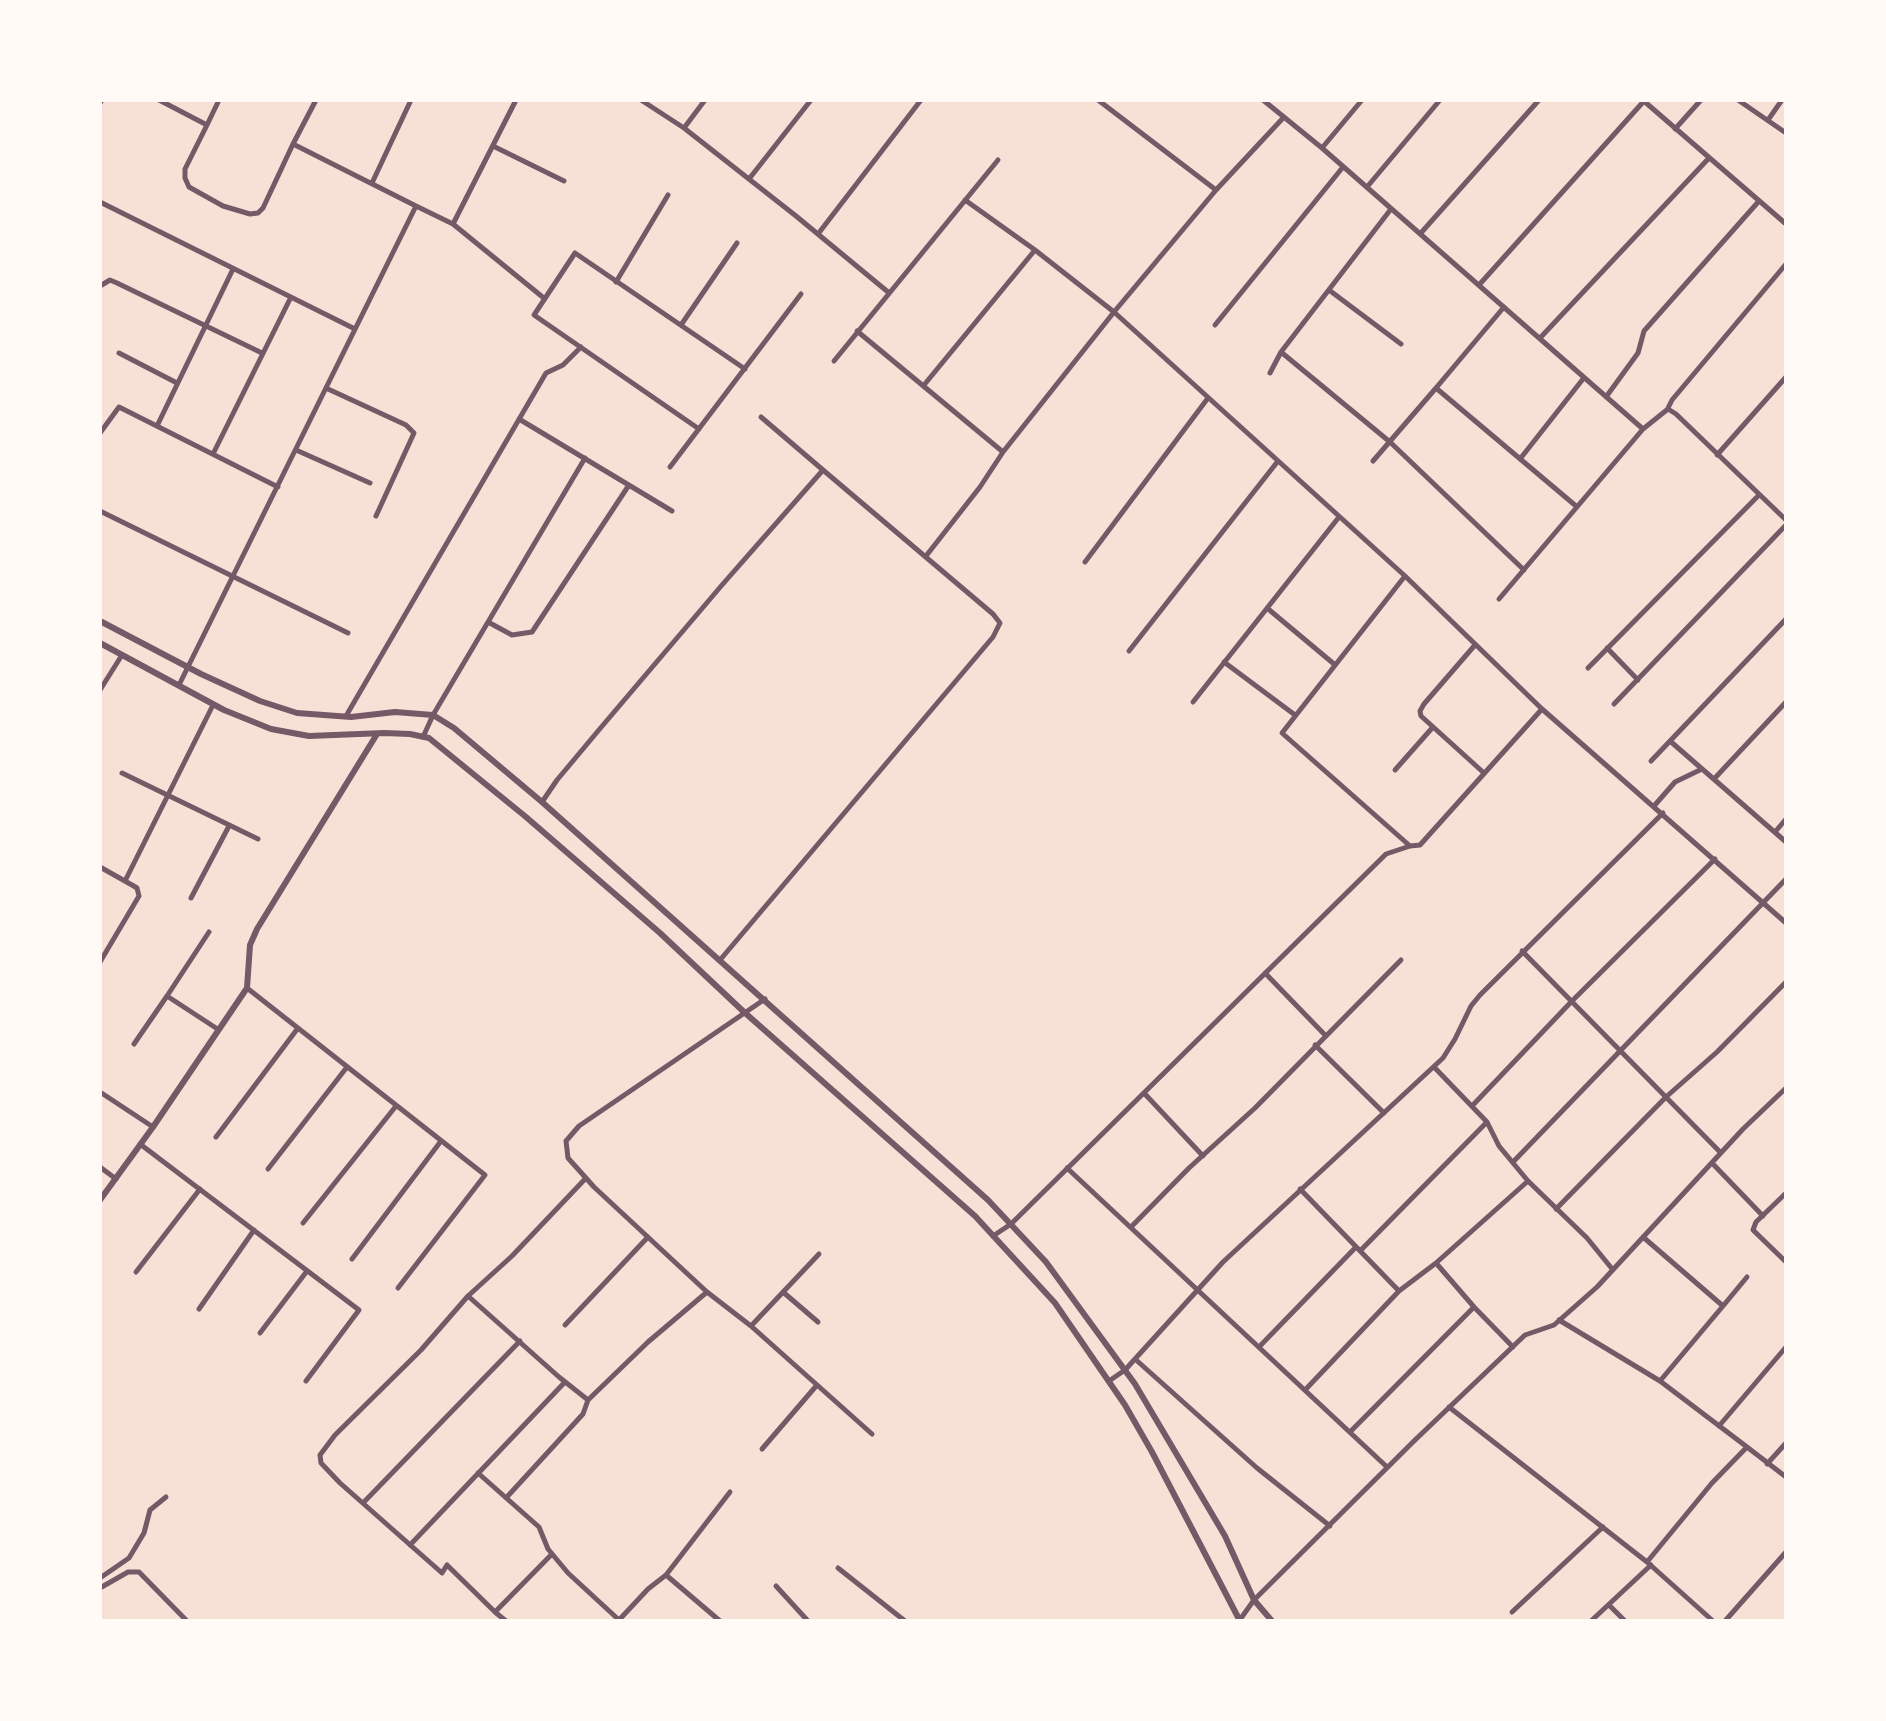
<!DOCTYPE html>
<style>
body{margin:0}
#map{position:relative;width:1886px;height:1721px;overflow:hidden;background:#f7e1d7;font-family:Overpass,sans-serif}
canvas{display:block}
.frame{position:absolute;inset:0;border:102px solid #fffaf5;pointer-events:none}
</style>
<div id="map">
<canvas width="1886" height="1721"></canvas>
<div class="frame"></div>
</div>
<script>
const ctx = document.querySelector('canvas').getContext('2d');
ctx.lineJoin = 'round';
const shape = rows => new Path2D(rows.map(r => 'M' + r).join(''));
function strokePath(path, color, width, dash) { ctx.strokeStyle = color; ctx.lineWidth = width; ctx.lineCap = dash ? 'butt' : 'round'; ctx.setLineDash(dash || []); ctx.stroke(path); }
strokePath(shape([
 [159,100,207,125,185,169,185,178,189,187,223,206,250,214,258,213,263,208,293,144,416,206],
 [641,100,684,128,796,216,888,292],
 [1098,100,1216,190],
 [1263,100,1322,148,1362,100],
 [1738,100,1786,133],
 [1645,102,1786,224],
 [100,103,102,100],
 [1768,120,1782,100],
 [207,125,219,100],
 [684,128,705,100],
 [1675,129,1701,100],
 [293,144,316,100],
 [493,146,564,181],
 [1322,148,1643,429],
 [749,179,811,100],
 [372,183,411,100],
 [1367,187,1440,100],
 [965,200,1035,250,1114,312,1405,576,1542,709,1786,923],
 [100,202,355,329],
 [453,224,545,299],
 [818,234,921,100],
 [1420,234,1539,100],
 [616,282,668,195],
 [1479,285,1644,101],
 [100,286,110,280,117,283,262,353],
 [1329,290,1401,344],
 [1504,307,1436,388,1576,506],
 [681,325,737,243],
 [1215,325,1343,167],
 [857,331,1003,452],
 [1540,338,1709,158],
 [1281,352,1390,442,1524,570],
 [119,353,177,383],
 [834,361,998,160],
 [1270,373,1281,352,1391,209],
 [924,385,1035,250],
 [328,389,406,425,414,433,376,516],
 [1606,397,1638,353,1644,331,1759,201],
 [1668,408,1672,400,1786,264],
 [519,419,672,511],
 [157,426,233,269],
 [699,429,534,315,575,253,745,369],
 [100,433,119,407,278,487],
 [296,450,370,483],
 [213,454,291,297],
 [1717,455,1786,377],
 [1520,459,1583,379],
 [1373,461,1436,388],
 [670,467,801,294],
 [100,511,348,633],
 [926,556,980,487,1003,452,1114,312,1216,190,1284,117],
 [1085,562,1208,398],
 [1405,576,1282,733,1410,846],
 [1499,599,1643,429,1668,409,1676,414,1786,520],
 [1267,608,1334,664],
 [488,622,512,635,532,632,629,485],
 [1475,645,1424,704,1420,711,1421,716,1484,773],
 [1607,648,1638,680],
 [1129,651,1278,461],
 [1224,662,1295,715],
 [1588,668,1759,495],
 [179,685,416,206,453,224,516,100],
 [100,690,122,655],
 [1193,702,1339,517],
 [1614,704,1786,525],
 [346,716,546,373,563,365,581,347],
 [423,737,433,715,585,458],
 [1670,741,1786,842],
 [1651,761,1786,619],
 [1395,770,1433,727],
 [122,773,258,839],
 [1714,779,1786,702],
 [542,802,557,780,598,731,722,585,823,470,761,417],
 [1654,806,1675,782,1702,769],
 [1775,832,1786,819],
 [100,867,132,885,137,888,139,896,100,962],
 [125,881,213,705],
 [191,898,229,826],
 [209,932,167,996,219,1030],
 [1522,951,1721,1153],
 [720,960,993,637,1000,623,993,614,823,470],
 [1265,973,1325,1035],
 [247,988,485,1175,398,1288],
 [134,1044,167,996],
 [1315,1045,1384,1113],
 [1434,1067,1487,1122,1499,1146,1528,1181,1587,1238,1613,1270],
 [100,1092,153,1127],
 [1144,1093,1203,1156],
 [1472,1106,1572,1001,1715,859],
 [216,1137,298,1028],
 [140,1144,359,1310,306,1381],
 [1513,1162,1786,879],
 [1712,1163,1763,1216],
 [100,1167,116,1179],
 [1067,1168,1387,1467],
 [268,1169,347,1067],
 [1300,1189,1399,1291,1306,1389],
 [1786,1193,1756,1222,1753,1230,1786,1262],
 [1556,1209,1666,1097,1717,1052,1786,982],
 [303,1223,396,1106],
 [1131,1227,1189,1168,1255,1108,1401,960],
 [993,1236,1011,1224,1386,854,1410,846,1420,845,1542,709],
 [1643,1237,1723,1306,1660,1381],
 [1360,1251,1487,1122],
 [352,1259,441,1141],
 [136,1272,200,1189],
 [1399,1291,1436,1263],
 [707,1292,751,1326,872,1434],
 [783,1292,818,1322],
 [468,1296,559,1377,588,1400,648,1342,707,1292,594,1187,568,1158,566,1141,579,1126,765,999],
 [1723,1306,1747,1277],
 [199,1309,254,1230],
 [565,1325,648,1237],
 [751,1326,819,1254],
 [260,1333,307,1271],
 [1259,1347,1356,1247],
 [1513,1347,1474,1307,1436,1263,1528,1181],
 [1135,1359,1257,1468,1330,1526],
 [1109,1381,1125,1370,1223,1262,1443,1058,1455,1039,1471,1006,1480,995,1663,813],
 [1449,1407,1647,1562,1712,1483,1747,1447,1660,1381,1559,1320],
 [1719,1426,1786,1347],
 [1350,1432,1474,1307],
 [1747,1447,1786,1477],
 [762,1449,817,1385],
 [1767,1464,1786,1443],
 [478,1473,539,1527,548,1549,568,1573,619,1620,648,1589,666,1575,720,1621],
 [506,1498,583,1414,588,1400],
 [363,1503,520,1341],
 [410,1545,565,1382],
 [1647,1562,1713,1621],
 [838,1568,905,1621],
 [666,1575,730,1492],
 [100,1578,129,1558,144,1533,150,1510,166,1497],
 [776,1586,808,1621],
 [100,1588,128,1572,139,1572,187,1621],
 [1609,1605,1625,1621],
 [495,1612,447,1565,442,1573,340,1483,321,1463,320,1455,335,1435,421,1350,468,1296,512,1256,586,1178],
 [1512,1612,1603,1527],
 [506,1621,495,1612,552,1554],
 [1239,1621,1254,1600,1414,1441,1525,1335,1554,1325,1597,1287,1743,1129,1786,1088],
 [1591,1621,1651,1565],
 [1725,1621,1786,1552]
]), '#755966', 5);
strokePath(shape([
 [100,621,201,674,260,701,297,713,351,717,395,712,433,715,454,728,542,802,988,1200,1046,1262,1135,1384,1225,1536,1254,1600,1272,1621],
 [100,643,224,710,271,729,309,736,384,733,410,734,429,738,526,817,660,933,744,1012,975,1216,1055,1303,1125,1405,1152,1452,1240,1621],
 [100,1200,153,1127,247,988,250,945,257,929,377,734]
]), '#755966', 6);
</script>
